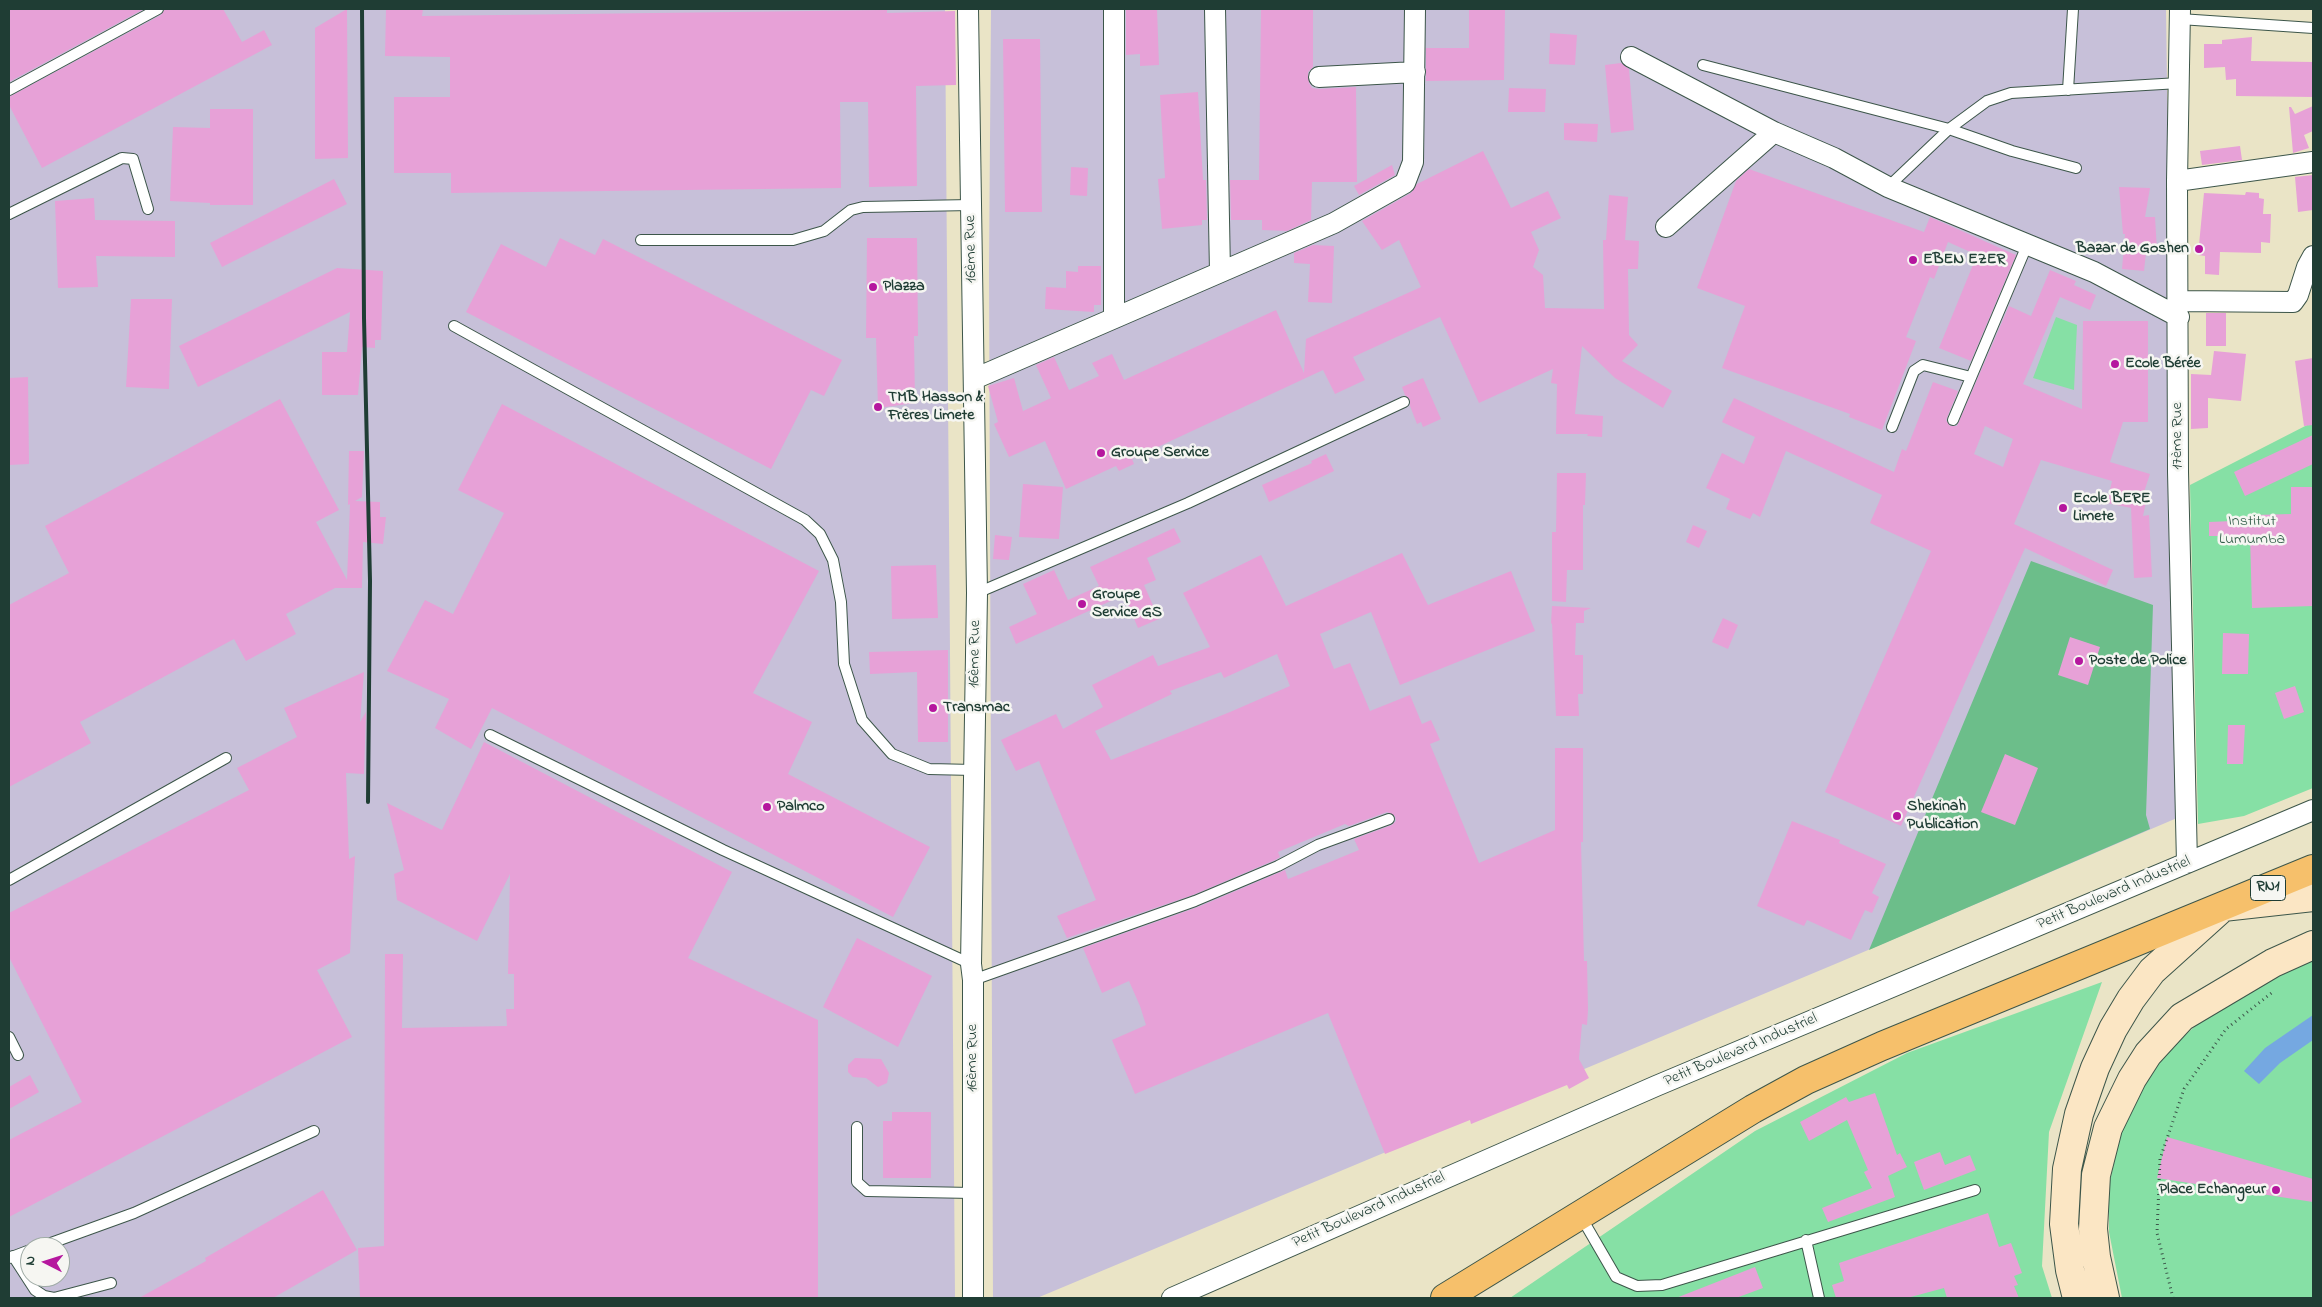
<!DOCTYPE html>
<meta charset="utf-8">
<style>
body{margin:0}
#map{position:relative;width:2322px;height:1307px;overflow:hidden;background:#eae4c6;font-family:"Indie Flower",sans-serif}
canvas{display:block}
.frame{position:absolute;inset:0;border:10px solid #1f3d34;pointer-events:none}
.north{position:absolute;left:20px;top:1237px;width:50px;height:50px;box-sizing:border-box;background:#f6f6f2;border:1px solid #a0aca6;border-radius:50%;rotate:275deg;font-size:14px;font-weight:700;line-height:20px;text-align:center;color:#1f3d34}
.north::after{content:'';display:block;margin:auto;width:18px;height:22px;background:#b5179e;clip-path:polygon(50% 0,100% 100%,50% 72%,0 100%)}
</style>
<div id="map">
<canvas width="2322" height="1307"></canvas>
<div class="frame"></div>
<div class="north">N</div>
</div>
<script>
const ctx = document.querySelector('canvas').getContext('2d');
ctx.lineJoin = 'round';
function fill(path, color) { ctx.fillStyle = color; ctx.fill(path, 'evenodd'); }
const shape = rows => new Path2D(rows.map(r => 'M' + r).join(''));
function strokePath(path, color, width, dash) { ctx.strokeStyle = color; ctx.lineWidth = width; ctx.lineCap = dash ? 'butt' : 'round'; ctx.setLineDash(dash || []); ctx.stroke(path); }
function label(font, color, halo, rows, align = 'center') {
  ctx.font = font + ' "Indie Flower",sans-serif'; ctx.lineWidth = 5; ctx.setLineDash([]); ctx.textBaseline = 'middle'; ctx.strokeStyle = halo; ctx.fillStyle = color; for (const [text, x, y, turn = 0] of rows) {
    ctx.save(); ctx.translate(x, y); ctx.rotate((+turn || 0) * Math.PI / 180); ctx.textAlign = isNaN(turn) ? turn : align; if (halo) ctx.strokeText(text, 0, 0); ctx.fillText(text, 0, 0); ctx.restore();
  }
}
fill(shape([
 [9,9,945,9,955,1298,9,1298],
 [30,1247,60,1247,60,1277,30,1277],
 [991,9,2166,9,2177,818,1840,962,1037,1298,993,1298,989,268]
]), '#c7c0d9');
fill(shape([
 [2056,317,2077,325,2074,390,2033,378],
 [2313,422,2313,788,2244,816,2198,824,2190,485],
 [2313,957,2313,1298,2122,1298,2109,1232,2109,1185,2121,1133,2138,1091,2160,1057,2200,1022,2278,972],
 [2102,982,2049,1132,2042,1266,2052,1298,1510,1298,1755,1131,1907,1053]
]), '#86e0a5');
fill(shape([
 [2031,561,2153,605,2146,815,2150,829,1869,950]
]), '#6cbe8a');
fill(shape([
 [2313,1015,2313,1040,2280,1063,2259,1084,2244,1071,2265,1048]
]), '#75a8e1');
fill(shape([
 [9,9,144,9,9,82],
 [165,9,223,9,242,42,264,30,272,45,42,168,9,105,9,97,161,15],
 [347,9,348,158,315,159,315,28],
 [386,9,423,9,422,16,887,10,887,13,955,11,956,85,916,86,917,186,869,187,868,102,840,102,841,188,451,193,451,173,394,173,394,97,450,97,450,57,385,56],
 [1126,9,1157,9,1159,65,1140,66,1140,54,1126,55],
 [1261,9,1313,9,1313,67,1308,72,1309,83,1312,88,1319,89,1356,87,1357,182,1312,182,1311,220,1287,231,1262,230,1262,220,1231,220,1230,180,1259,180],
 [1469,9,1505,9,1504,80,1426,81,1426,48,1469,48],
 [1550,33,1577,35,1575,65,1549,64],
 [2252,37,2251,61,2313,62,2313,97,2236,96,2236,79,2226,80,2225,67,2204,68,2204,44,2222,44,2222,40],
 [1003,39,1040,39,1042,212,1005,212],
 [1621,63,1629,69,1634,130,1611,133,1605,65],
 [1509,88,1546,89,1545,112,1508,112],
 [1198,92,1203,180,1206,180,1207,220,1202,220,1202,225,1162,229,1158,179,1165,178,1160,95],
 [2313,106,2313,131,2304,135,2309,148,2293,153,2289,107,2291,107,2295,114],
 [210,109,253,109,253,205,210,205,210,203,170,201,173,127,210,128],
 [1564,123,1598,124,1597,142,1564,140],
 [2240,146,2242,160,2202,165,2200,151],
 [1483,151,1511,208,1548,191,1561,218,1531,232,1539,250,1533,267,1543,275,1545,308,1604,309,1603,240,1606,240,1609,195,1628,197,1625,240,1639,241,1638,269,1628,269,1629,335,1638,345,1622,361,1672,391,1663,408,1615,378,1582,346,1575,414,1603,416,1602,437,1587,436,1588,434,1556,434,1557,384,1551,383,1553,369,1479,403,1440,317,1353,357,1365,380,1335,394,1323,370,1132,459,1134,464,1119,471,1116,466,1066,489,1045,441,1009,457,994,424,998,422,988,386,1014,378,1023,411,1051,398,1036,365,1054,357,1069,390,1099,376,1092,363,1112,354,1124,380,1276,310,1304,373,1306,339,1421,287,1399,240,1382,250,1362,221,1411,193,1417,184],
 [1392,165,1395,175,1359,195,1354,186],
 [1071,167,1088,168,1087,196,1070,195],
 [1749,169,1924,232,1930,217,2016,255,1971,361,1939,348,1977,255,1948,242,1934,279,1930,277,1906,337,1916,341,1882,430,1849,417,1850,414,1722,368,1745,306,1697,288,1736,181],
 [2313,175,2313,210,2298,212,2295,177],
 [334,179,347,204,222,267,210,243],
 [2119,187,2150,188,2145,217,2155,217,2157,251,2146,252,2144,271,2122,269,2125,234,2123,234],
 [2246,192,2259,193,2259,198,2264,199,2263,214,2271,214,2270,243,2261,242,2261,253,2220,252,2219,275,2205,274,2205,256,2198,255,2204,193,2245,195],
 [94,198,95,220,175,221,175,257,96,256,98,287,58,288,55,201],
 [560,238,595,255,603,239,842,360,824,396,811,390,771,469,466,312,501,244,546,267],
 [867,238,917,238,918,336,914,336,915,403,878,408,876,338,866,338],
 [1313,245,1334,246,1332,303,1308,302,1310,264,1294,263,1294,253],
 [1078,266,1101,266,1101,305,1094,305,1094,312,1045,309,1046,287,1066,288,1066,271,1078,272],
 [337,268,383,271,381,340,375,340,375,348,362,347,358,395,322,395,322,352,347,352,350,312,198,387,179,346],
 [2050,270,2076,281,2074,285,2096,295,2090,310,2060,297,2023,384,2082,409,2083,321,2148,321,2148,422,2123,422,2110,462,2150,474,2144,492,2148,493,2143,516,2149,515,2152,577,2134,578,2131,508,2107,503,2112,481,2041,460,2014,524,2113,570,2106,586,2025,548,1901,826,1825,792,1931,551,1870,523,1882,495,1786,451,1760,517,1753,513,1750,519,1726,509,1730,499,1706,488,1722,453,1744,464,1755,437,1722,422,1734,398,1894,472,1902,449,1906,451,1933,382,1958,391,1946,420,1950,426,1957,426,2009,306,2031,316],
 [1985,426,2013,439,2003,467,1974,454],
 [131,299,172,299,169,389,126,387],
 [2206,313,2226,313,2226,346,2206,346],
 [2214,351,2246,354,2241,401,2208,398,2208,428,2191,429,2191,374,2211,375],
 [2313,358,2313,425,2304,426,2295,361],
 [28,377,29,464,9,465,9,378],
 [1423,378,1441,419,1423,427,1421,422,1417,424,1410,406,1410,400,1405,395,1402,387],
 [280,399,339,510,316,522,347,580,350,504,348,505,349,451,364,451,362,497,355,501,380,502,380,517,386,517,383,544,363,542,362,588,335,588,286,614,296,634,246,661,234,639,80,722,91,743,9,787,9,605,69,573,45,526],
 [502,404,819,571,753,693,812,722,788,774,930,847,893,917,492,708,471,749,435,728,449,699,387,671,425,600,453,614,504,513,458,490],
 [2313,435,2313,464,2245,496,2234,472],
 [1326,454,1334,471,1269,502,1262,485,1312,463,1311,461],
 [1557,473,1586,473,1585,505,1583,505,1583,570,1567,570,1566,602,1552,601,1552,532,1556,532],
 [1023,484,1063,487,1059,539,1019,537],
 [2291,487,2313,487,2313,606,2252,608,2250,536,2209,536,2209,522,2256,520,2254,515,2291,514],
 [1693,525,1707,531,1699,548,1686,542],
 [1174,528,1181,542,1147,558,1156,580,1144,585,1159,619,1138,628,1124,595,1016,644,1009,627,1037,614,1023,584,1054,570,1068,600,1099,586,1090,567],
 [995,535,1012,537,1009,560,993,559],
 [1402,553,1428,605,1511,571,1535,631,1400,685,1371,612,1320,634,1334,669,1350,663,1370,711,1410,695,1422,724,1431,720,1440,740,1430,744,1479,863,1555,830,1555,748,1583,748,1583,842,1581,842,1584,961,1587,961,1588,1010,1587,1025,1582,1024,1579,1059,1589,1078,1569,1089,1567,1085,1471,1124,1470,1120,1385,1154,1328,1013,1135,1094,1112,1040,1146,1025,1140,1006,1129,981,1102,993,1083,948,1198,907,1285,870,1288,879,1359,850,1354,839,1392,825,1396,821,1395,816,1387,812,1349,826,1345,824,1278,852,1280,857,1275,860,1193,895,1067,938,1057,916,1096,900,1039,761,1016,771,1001,740,1056,714,1063,729,1103,707,1092,685,1153,655,1158,666,1210,647,1183,593,1261,555,1286,606],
 [1277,654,1290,686,1230,712,1111,760,1095,731,1172,694,1170,691,1221,672,1224,678],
 [936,565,938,618,892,619,891,566],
 [1552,606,1591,608,1584,611,1584,623,1576,623,1575,655,1583,655,1583,694,1578,694,1579,716,1556,716,1552,623,1551,624],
 [1723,618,1738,625,1728,649,1712,642],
 [2223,633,2249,634,2248,674,2222,674],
 [2070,637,2100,647,2088,685,2058,675],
 [948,650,948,742,918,742,917,672,870,674,869,652],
 [364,672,360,722,366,712,364,774,346,773,349,859,355,856,350,953,317,970,352,1037,9,1217,9,1140,82,1102,9,957,9,913,249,790,237,768,297,737,284,708],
 [2295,686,2304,712,2284,719,2275,693],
 [2228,725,2245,725,2243,764,2227,764],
 [484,742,732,872,688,958,818,1020,818,1298,360,1298,358,1248,384,1246,385,954,403,954,402,1028,507,1026,506,1009,514,1009,514,974,508,974,510,874,477,941,397,900,394,874,404,870,387,803,442,830],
 [2005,754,2038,768,2015,825,1981,812],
 [1792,821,1840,840,1839,843,1886,864,1872,893,1879,897,1872,913,1865,910,1851,940,1807,920,1804,926,1757,906],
 [857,938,932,976,898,1047,823,1007],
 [855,1058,881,1059,889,1073,887,1083,878,1087,866,1078,853,1077,848,1072,848,1065],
 [30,1075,39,1092,9,1109,9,1087],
 [1875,1093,1897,1155,1900,1153,1907,1167,1888,1176,1895,1197,1828,1222,1822,1208,1872,1188,1864,1172,1868,1170,1847,1120,1809,1141,1800,1122,1846,1097,1849,1102],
 [892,1112,931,1112,931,1178,883,1178,883,1121,892,1121],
 [2167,1137,2313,1179,2313,1202,2157,1178],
 [1940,1152,1945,1165,1970,1155,1976,1170,1924,1190,1914,1162],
 [323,1190,357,1250,273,1298,139,1298,206,1261,205,1258],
 [1988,1213,1999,1247,2011,1243,2022,1273,2014,1276,2018,1285,2014,1286,2019,1298,1947,1298,1944,1288,1907,1298,1836,1298,1832,1285,1844,1281,1839,1263],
 [1755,1267,1763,1288,1736,1298,1676,1298]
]), '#e7a1d7');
const lane = shape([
 [2180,19,2313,28],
 [1703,65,1949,129,2012,151,2076,168],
 [9,90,158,9],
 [2068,90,2073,9],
 [1888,187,1949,129,1987,101,2011,93,2179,83],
 [9,214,122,158,133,159,148,209],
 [641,240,793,240,824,231,851,210,863,207,971,205],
 [454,326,805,520,820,534,833,560,841,602,844,664,862,720,892,754,929,769,974,770],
 [1953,420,2028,243],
 [1892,427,1914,371,1923,365,1971,377],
 [977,593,1188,503,1404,402],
 [490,735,723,850,971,964],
 [9,880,226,758],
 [973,980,1195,901,1278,866,1318,845,1389,819],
 [9,1037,18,1055],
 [857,1127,857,1182,867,1191,972,1193],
 [1580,1215,1616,1277,1637,1286,1662,1285,1975,1190],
 [1806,1240,1819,1298],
 [40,1247,134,1213,314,1131],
 [13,1256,35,1290,44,1296,54,1298,111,1283],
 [9,1258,30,1250]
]);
const street = shape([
 [968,9,977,593,971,964,973,980,973,1298],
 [1215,9,1220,272],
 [2180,9,2177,181,2178,472,2187,863],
 [1631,57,1774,132],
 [1319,77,1415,72],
 [2177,181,2313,162],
 [1666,227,1774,132,1834,158,1888,187,2094,272,2179,317],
 [2178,301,2293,302,2298,295,2307,267,2313,256],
 [1114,318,1114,9],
 [974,379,1334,223,1405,183,1413,162,1415,9],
 [1172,1298,1656,1086,2313,810]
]);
const secondary = shape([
 [2077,1298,2070,1270,2064,1224,2067,1169,2079,1114,2095,1068,2113,1029,2131,999,2152,971,2223,907,2313,897],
 [2105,1298,2096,1257,2093,1229,2096,1175,2108,1128,2132,1079,2148,1054,2182,1017,2273,963,2313,945]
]);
const highway = shape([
 [1445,1298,1753,1109,1806,1080,1882,1046,2313,869]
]);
strokePath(lane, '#3d564a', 12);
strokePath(street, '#3d564a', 22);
strokePath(secondary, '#3d564a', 30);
strokePath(highway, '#3d564a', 30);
strokePath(shape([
 [2173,1298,2157,1233,2160,1159,2184,1089,2226,1029,2274,991]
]), '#3d564a', 3, [1, 4]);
strokePath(lane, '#fff', 10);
strokePath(street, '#fff', 20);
strokePath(secondary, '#fbe6c4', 28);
strokePath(highway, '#f6c06b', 28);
strokePath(shape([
 [362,9,364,318,370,581,368,802]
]), '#1f3d34', 4);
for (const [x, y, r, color] of [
 [2199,249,5,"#b5179e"],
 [1913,260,5,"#b5179e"],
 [873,287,5,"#b5179e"],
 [2115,364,5,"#b5179e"],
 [878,407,5,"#b5179e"],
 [1101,453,5,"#b5179e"],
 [2063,508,5,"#b5179e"],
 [1082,604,5,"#b5179e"],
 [2079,661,5,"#b5179e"],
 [933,708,5,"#b5179e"],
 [767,807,5,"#b5179e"],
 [1897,816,5,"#b5179e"],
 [2276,1190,5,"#b5179e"]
]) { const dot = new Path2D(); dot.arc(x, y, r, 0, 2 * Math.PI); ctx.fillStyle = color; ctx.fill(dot); strokePath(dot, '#f6f6f2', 2); }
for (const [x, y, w] of [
 [2268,888,35]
]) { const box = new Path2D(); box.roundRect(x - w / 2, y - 12.5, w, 25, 4); ctx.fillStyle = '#f6f6f2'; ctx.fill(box); strokePath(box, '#1f3d34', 1); }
label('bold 15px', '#1f3d34', null, [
 ["RN1",2268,888]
]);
label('16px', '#1f3d34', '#f6f6f2', [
 ["16ème Rue",972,249,-91],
 ["17ème Rue",2178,436,-90],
 ["16ème Rue",976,654,-89],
 ["Petit Boulevard Industriel",2114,894,-23],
 ["Petit Boulevard Industriel",1741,1051,-23],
 ["16ème Rue",973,1058,-90],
 ["Petit Boulevard Industriel",1369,1211,-24]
]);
label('bold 16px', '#1f3d34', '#f6f6f2', [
 ["Bazar de Goshen",2189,249,"right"],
 ["EBEN EZER",1923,260],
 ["Plazza",883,287],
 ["Ecole Bérée",2125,364],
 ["TMB Hasson &",888,398],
 ["Frères Limete",888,416],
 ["Groupe Service",1111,453],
 ["Ecole BERE",2073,499],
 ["Limete",2073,517],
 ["Groupe",1092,595],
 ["Service GS",1092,613],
 ["Poste de Police",2089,661],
 ["Transmac",943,708],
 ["Palmco",777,807],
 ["Shekinah",1907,807],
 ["Publication",1907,825],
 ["Place Echangeur",2266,1190,"right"]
], 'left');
label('16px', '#345e4b', '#f6f6f2', [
 ["Institut",2252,522],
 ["Lumumba",2252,540]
]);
</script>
